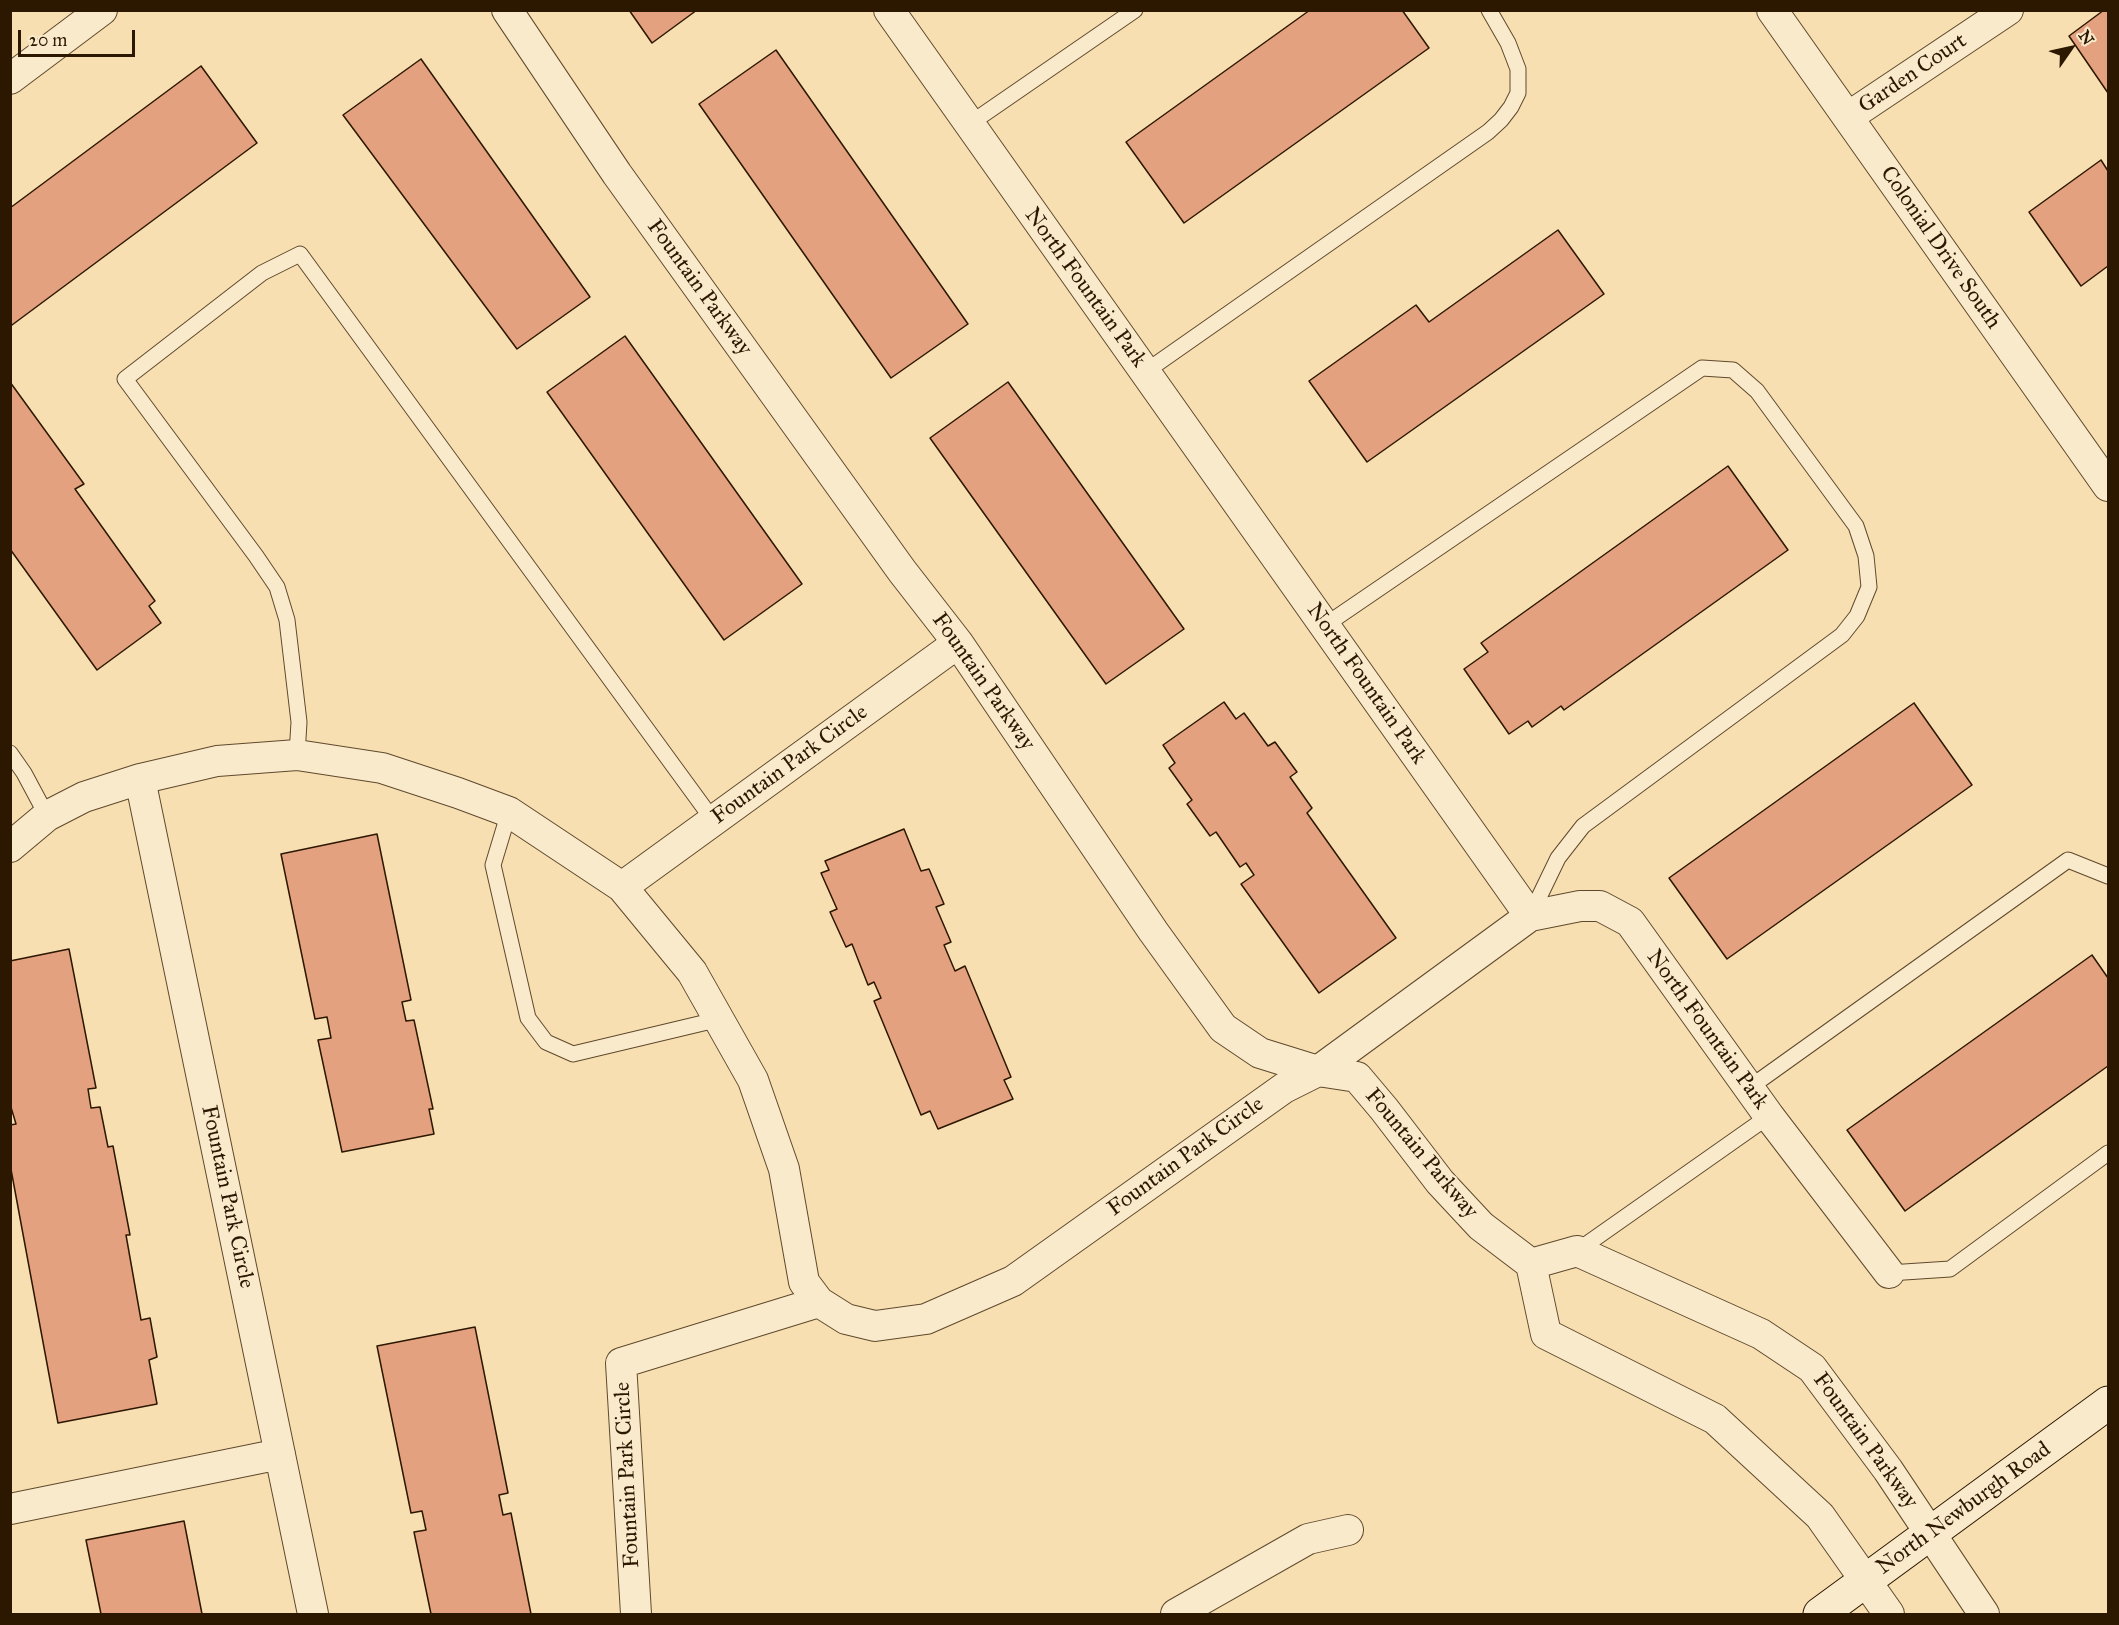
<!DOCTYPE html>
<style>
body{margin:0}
#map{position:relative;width:2119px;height:1625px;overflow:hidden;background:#f7dfb1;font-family:"IM FELL Great Primer",serif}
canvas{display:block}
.frame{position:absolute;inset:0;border:12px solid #2c1700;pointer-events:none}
.north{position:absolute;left:2041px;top:18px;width:60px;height:60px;-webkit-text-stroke:4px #faeacc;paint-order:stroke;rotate:56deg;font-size:16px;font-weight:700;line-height:24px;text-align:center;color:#2c1700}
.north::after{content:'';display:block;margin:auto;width:21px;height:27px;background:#2c1700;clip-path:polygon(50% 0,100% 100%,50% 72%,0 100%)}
.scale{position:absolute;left:18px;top:30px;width:117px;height:27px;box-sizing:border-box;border:3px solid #2c1700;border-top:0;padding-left:8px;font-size:18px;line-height:21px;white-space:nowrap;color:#2c1700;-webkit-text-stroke:4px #faeacc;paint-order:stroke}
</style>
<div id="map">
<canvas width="2119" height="1625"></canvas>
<div class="frame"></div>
<div class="north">N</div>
<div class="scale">20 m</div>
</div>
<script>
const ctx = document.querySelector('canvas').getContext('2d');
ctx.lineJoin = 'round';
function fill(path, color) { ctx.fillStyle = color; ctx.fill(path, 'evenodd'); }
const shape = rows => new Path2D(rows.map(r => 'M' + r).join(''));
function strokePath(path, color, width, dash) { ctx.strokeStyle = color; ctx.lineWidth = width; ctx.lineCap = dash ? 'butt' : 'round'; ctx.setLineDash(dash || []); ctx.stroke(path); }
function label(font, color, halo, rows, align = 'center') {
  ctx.font = font + ' "IM FELL Great Primer",serif'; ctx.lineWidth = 4.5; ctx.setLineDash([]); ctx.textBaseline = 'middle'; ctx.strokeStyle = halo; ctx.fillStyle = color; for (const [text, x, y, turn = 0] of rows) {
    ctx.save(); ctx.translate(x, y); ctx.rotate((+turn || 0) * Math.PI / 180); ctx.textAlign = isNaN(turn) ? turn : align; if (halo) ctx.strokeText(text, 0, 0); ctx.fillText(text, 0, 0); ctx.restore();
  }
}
const building = shape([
 [629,10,697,10,652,43,629,10],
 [1310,10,1402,10,1429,48,1184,223,1126,142,1310,10],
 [2104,10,2108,10,2108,93,2069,36,2104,10],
 [776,50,968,324,891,378,699,104,776,50],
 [421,59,590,297,517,349,343,115,421,59],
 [201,66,257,143,12,325,10,323,10,208,201,66],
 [2101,160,2108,171,2108,266,2081,286,2029,212,2101,160],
 [1558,230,1604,294,1367,462,1309,381,1416,305,1429,322,1558,230],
 [625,336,802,584,724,640,547,392,625,336],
 [10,382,84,484,75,489,155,601,149,606,161,623,97,670,10,549,10,382],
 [1008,382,1184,629,1106,684,930,438,1008,382],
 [1728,466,1788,550,1564,710,1561,706,1532,727,1528,721,1509,734,1464,669,1488,652,1481,643,1728,466],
 [1224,702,1236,719,1244,713,1268,746,1275,742,1297,772,1290,777,1312,808,1307,813,1396,938,1319,993,1241,884,1254,875,1246,863,1240,867,1216,832,1210,836,1187,804,1192,800,1169,768,1175,763,1163,745,1224,702],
 [1914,703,1972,785,1727,959,1669,878,1914,703],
 [904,829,921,871,929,869,944,904,936,907,951,942,944,945,955,971,965,966,1011,1077,1004,1080,1013,1099,938,1129,930,1111,921,1115,874,1001,881,998,874,982,868,985,852,944,846,947,830,912,837,909,821,873,829,870,825,861,904,829],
 [377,834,411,1000,402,1002,406,1021,414,1020,433,1109,429,1109,434,1134,342,1152,318,1040,331,1038,327,1017,315,1019,281,854,377,834],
 [69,949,96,1088,88,1089,91,1108,100,1107,108,1147,113,1146,130,1235,126,1235,141,1320,150,1318,157,1357,149,1360,157,1404,58,1423,10,1164,10,1125,16,1124,10,1104,10,961,69,949],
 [2092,955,2108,978,2108,1066,1905,1211,1847,1130,2092,955],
 [475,1327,508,1493,499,1495,503,1515,511,1513,531,1614,431,1614,414,1532,426,1530,422,1511,411,1513,377,1346,475,1327],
 [184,1521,202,1614,101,1614,86,1540,184,1521]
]);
fill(building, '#e4a17f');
strokePath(building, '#2c1700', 1.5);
const lane = shape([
 [968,125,1135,10],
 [1145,372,1488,132,1501,120,1511,107,1518,93,1518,69,1508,43,1489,10],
 [1324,626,1702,368,1733,370,1757,391,1856,526,1866,556,1869,587,1857,616,1842,635,1583,826,1558,858,1530,916],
 [10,753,24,773,47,816],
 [297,755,299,722,287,620,277,587,256,556,125,379,262,273,300,254,713,820],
 [509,812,493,865,528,1018,546,1042,573,1054,720,1019],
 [1749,1088,2068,860,2108,876],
 [1577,1251,1769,1116],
 [1889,1273,1950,1269,2108,1153]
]);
const street = shape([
 [507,10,617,174,902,571,958,643,1153,931,1223,1028,1260,1053,1318,1071,1357,1077,1384,1109,1440,1182,1481,1226,1531,1264,1546,1334,1715,1419,1820,1516,1889,1614],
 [889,10,1530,916,1580,906,1600,906,1630,922,1769,1116,1889,1273],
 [1772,10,2108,486],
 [10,79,102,10],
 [1848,117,2008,10],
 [140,779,313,1614],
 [10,847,47,816,84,797,140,779,217,761,297,755,382,768,458,793,509,812,622,887,692,972,753,1080,784,1169,804,1282,819,1302,846,1319,875,1326,926,1319,1013,1281,1284,1088,1318,1071,1530,916],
 [622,887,958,643],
 [1531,1264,1577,1251,1761,1334,1812,1368,1888,1470,1984,1614],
 [10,1509,280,1454],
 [636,1614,621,1363,819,1302],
 [1176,1614,1308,1539,1348,1530]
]);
const secondary = shape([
 [1820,1614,2108,1403]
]);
strokePath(lane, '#5f492c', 17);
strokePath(street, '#5f492c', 32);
strokePath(secondary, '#2c1700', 35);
strokePath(lane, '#faeacc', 15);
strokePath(street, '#faeacc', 30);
strokePath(secondary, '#faeacc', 33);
label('22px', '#2c1700', '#faeacc', [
 ["Garden Court",1913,74,-34],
 ["Colonial Drive South",1940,248,55],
 ["Fountain Parkway",699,288,54],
 ["North Fountain Park",1085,288,54],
 ["Fountain Parkway",983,682,55],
 ["North Fountain Park",1366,684,55],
 ["Fountain Park Circle",790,765,-36],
 ["North Fountain Park",1707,1030,54],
 ["Fountain Parkway",1421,1154,50],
 ["Fountain Park Circle",1186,1157,-36],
 ["Fountain Park Circle",227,1197,78],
 ["Fountain Parkway",1865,1441,54],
 ["Fountain Park Circle",628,1475,-93],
 ["North Newburgh Road",1964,1509,-36]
]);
</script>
